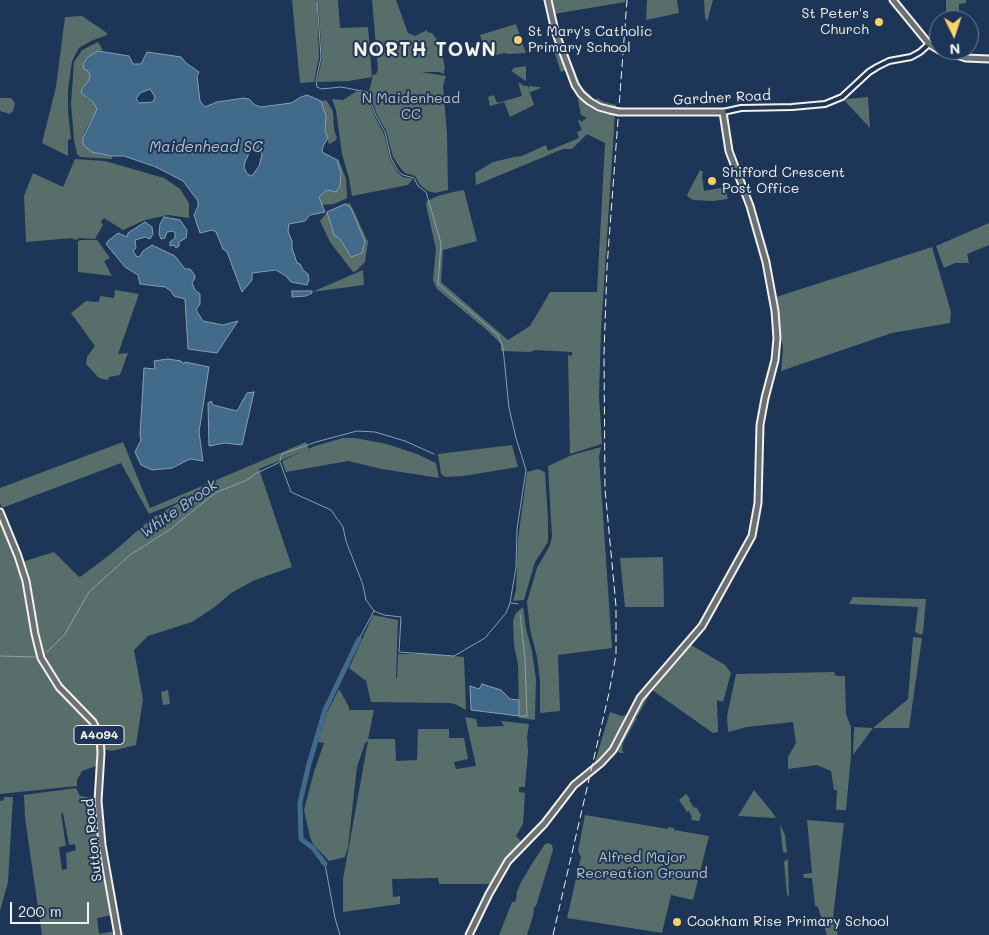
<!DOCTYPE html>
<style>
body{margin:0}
#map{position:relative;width:989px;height:935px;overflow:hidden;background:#1d3557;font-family:Mali,sans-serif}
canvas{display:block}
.north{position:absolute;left:929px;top:10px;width:50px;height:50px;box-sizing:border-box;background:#1d3557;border:1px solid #738091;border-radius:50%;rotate:176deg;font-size:14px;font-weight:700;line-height:20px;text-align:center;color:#f4f1e8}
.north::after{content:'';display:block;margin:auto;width:18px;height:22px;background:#ffd166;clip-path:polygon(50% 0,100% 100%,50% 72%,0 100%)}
.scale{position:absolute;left:10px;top:902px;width:79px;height:22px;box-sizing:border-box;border:2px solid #f4f1e8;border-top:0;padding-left:6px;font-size:15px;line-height:18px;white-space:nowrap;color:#f4f1e8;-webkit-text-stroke:4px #1d3557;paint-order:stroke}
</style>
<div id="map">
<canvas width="989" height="935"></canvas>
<div class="north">N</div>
<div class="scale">200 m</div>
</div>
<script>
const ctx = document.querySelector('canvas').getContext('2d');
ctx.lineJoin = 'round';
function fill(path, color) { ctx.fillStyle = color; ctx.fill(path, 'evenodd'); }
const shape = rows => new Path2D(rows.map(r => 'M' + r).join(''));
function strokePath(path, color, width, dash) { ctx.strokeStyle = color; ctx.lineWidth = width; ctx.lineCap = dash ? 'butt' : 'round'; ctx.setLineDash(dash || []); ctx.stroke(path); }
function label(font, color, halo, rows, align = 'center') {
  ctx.font = font + ' Mali,sans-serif'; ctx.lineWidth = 4; ctx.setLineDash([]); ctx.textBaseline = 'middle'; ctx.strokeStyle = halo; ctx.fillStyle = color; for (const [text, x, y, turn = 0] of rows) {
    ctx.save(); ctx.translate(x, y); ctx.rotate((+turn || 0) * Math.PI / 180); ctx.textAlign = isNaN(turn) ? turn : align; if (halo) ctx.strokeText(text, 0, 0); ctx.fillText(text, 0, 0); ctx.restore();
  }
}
fill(shape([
 [292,0,315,0,317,3,319,57,314,82,300,83],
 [318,0,338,0,340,28,368,27,372,77,349,81,317,82,322,58],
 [372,0,396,0,408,33,415,36,427,30,427,32,432,33,440,44,445,68,444,70,444,74,439,72,421,72,446,76,443,86,447,133,448,190,435,193,428,191,420,185,415,176,405,173,401,169,393,157,386,130,377,115,369,92,373,75,376,74,378,70],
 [552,0,625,0,625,2,554,14,557,25,555,25,551,6,554,11],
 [647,0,677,0,679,13,646,20],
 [704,0,713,0,707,22,705,17],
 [946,0,966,0,966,3,959,4,959,11,946,12],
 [82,16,107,33,107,35,91,41,79,48,72,61,68,90,68,112,71,139,68,140,68,156,42,143,56,87,65,17],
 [516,24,526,53,508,54,504,53,493,56,489,45,484,47,480,35],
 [98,42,103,50,98,51,88,57,83,64,90,75,89,80,82,89,86,98,93,102,97,109,85,131,83,138,83,144,92,152,112,156,112,159,80,157,77,154,74,139,71,104,74,62,82,50],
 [557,46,566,70,561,72,553,48],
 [569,57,581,86,595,100,597,101,596,100,597,98,604,102,616,105,616,109,604,107,591,100,579,89],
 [526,66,526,81,511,71,514,68],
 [518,82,524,86,528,86,529,90,529,86,540,87,541,88,528,93,530,93,534,105,510,117,504,102,490,106,488,97,494,95,497,103,522,96],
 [357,91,365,93,368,97,374,115,384,134,390,158,397,172,403,177,413,179,408,185,352,196,349,178,342,154,336,110,332,99,343,100],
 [868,97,870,128,845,101,847,99],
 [0,98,11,98,15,103,13,111,10,114,0,111],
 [579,98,607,112,615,113,601,330,599,396,602,444,570,454,568,355,572,356,572,352,535,350,530,352,501,351,501,344,488,331,437,289,433,280,436,249,426,205,427,201,438,196,453,192,464,190,477,241,443,250,441,282,508,340,530,326,550,292,597,292,605,143,587,134,572,149,563,149,476,185,475,173,493,162,514,157,522,156,546,145,548,151,579,138,577,132,582,130,578,121,580,120,581,122,587,118,581,115,578,100],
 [326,100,333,111,334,130,337,138,335,141,329,144,325,131,326,116,321,101],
 [338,158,346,179,347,198,334,204,321,205,319,197,322,193,327,190,336,192,341,173,337,160],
 [75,159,105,161,164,178,180,189,189,203,189,218,168,215,145,220,123,230,104,218,101,222,103,225,95,239,80,238,75,240,72,238,26,242,24,196,33,173,63,187],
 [700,170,703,172,702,176,704,191,725,187,728,199,713,201,693,200,688,197,687,195],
 [350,203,368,242,365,262,356,271,353,272,330,242,320,221,327,212,334,234,340,239,351,257,351,208,345,204],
 [989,223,989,245,967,254,969,263,955,263,944,268,936,246],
 [81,240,97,240,110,258,104,261,112,276,78,272,78,241],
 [932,247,951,312,950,323,892,333,781,371,783,349,776,297],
 [363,270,364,285,312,292],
 [115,290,139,294,118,354,128,353,120,375,109,377,108,380,99,378,86,364,87,357,95,346,71,313,86,301,99,302,100,296,114,298],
 [343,438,355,438,387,444,417,454,436,463,439,478,382,469,348,461,286,472,282,461,315,446],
 [123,442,150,508,306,442,309,449,259,469,292,567,255,580,231,593,216,606,192,622,148,636,134,650,143,699,136,745,112,751,103,749,100,730,95,719,72,699,54,675,57,689,91,722,95,730,99,742,99,765,82,771,77,780,77,786,0,794,0,514,22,562,54,552,78,576,80,577,112,553,152,518,184,500,195,499,204,492,149,514,121,463,2,508,0,503,0,488],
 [512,445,518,467,463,476,445,477,441,474,438,454],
 [601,447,599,457,612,648,558,655,560,711,540,713,540,680,537,657,530,629,527,602,537,568,550,545,552,537,548,466,572,455],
 [538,469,545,472,548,520,548,542,535,562,524,600,513,601,516,590,518,539,527,472],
 [663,557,664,607,625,607,620,558],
 [853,597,926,599,923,633,921,635,915,632,918,607,849,604],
 [523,607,526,629,532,651,536,679,535,720,519,718,518,665,514,645,513,621,516,613],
 [373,615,398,620,396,678,397,678,398,654,431,654,464,657,466,710,455,704,449,703,371,702,366,681,349,668],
 [913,637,922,638,909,728,873,728,853,755,854,727,873,728,908,699],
 [691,645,725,665,731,673,723,702,717,700,718,732,713,733,652,690,637,717,632,715,642,699],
 [834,672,836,676,845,676,846,714,851,727,851,756,846,810,836,810,837,790,834,790,831,771,817,765,788,769,788,757,796,743,793,722,747,727,728,732,727,716,736,674],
 [339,689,349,707,349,710,374,710,368,739,395,739,396,761,417,760,418,729,449,729,449,738,464,738,468,759,454,762,456,769,476,766,465,717,476,719,478,727,504,726,501,721,529,724,527,737,528,752,525,787,519,787,519,792,525,793,523,824,516,836,522,842,510,853,490,884,439,884,438,878,392,879,393,897,400,896,400,904,343,912,343,879,368,741,365,743,357,767,348,847,345,857,329,861,313,844,310,837,304,810,314,772,324,743,318,742,327,713],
 [168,690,170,704,163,705,161,692],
 [610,712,622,716,627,715,611,749,594,765],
 [632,716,637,718,623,743,622,750,624,753,620,753,617,751,617,747],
 [76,788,80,796,98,799,102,860,98,861,100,879,106,879,113,915,97,918,99,934,115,931,116,935,42,935,25,818,24,795],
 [63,813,69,845,75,844,76,850,66,853,67,869,62,870,59,847,66,846,61,814],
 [754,790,772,812,776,818,738,816],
 [686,794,690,799,689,800,694,808,696,807,701,815,699,821,692,820,691,818,692,817,689,811,687,812,679,800],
 [4,797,13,797,8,882,0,911,0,801,4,800],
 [585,815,668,829,668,827,674,828,674,830,709,836,693,900,671,895,662,933,567,918,581,857,578,851],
 [807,820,844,823,833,918,838,935,827,935,818,907,815,906,812,878,804,878,803,874,812,873],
 [780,824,785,835,787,853,783,852],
 [548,843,552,845,553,850,536,906,534,907,533,916,527,935,499,935,512,902,515,902,517,896,516,894,521,882,533,862,545,844],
 [787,859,788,861,789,896,787,895,784,862]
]), '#586e6a');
const water = shape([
 [98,51,129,56,133,64,141,64,147,52,181,57,186,63,199,72,197,76,200,101,205,107,217,102,244,98,249,99,255,105,261,107,291,103,301,97,307,95,321,101,326,116,325,131,328,138,323,146,322,152,337,160,341,173,340,186,336,192,327,190,319,197,325,212,310,215,305,221,289,224,288,231,292,241,292,248,297,263,300,264,303,270,308,274,309,280,307,285,291,282,286,276,276,270,252,273,252,280,242,292,227,252,223,249,216,232,212,230,200,233,194,215,198,206,198,201,183,181,156,167,124,156,112,156,92,152,87,148,83,144,83,138,97,109,93,102,81,93,82,89,89,80,90,76,88,71,84,69,83,64,88,57,98,51],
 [150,89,155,97,153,102,139,103,136,99,140,93,150,89],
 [256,148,260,150,262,155,259,166,252,176,247,174,244,167,245,162,250,151,256,148],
 [345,204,351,208,365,242,362,253,351,257,340,239,334,235,327,212,345,204],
 [164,217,180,220,187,230,186,238,179,242,179,246,176,248,174,245,170,246,170,242,175,238,175,233,173,231,167,232,165,238,161,239,159,234,160,224,164,217],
 [145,222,152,227,153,234,150,239,145,237,135,240,136,248,133,251,137,257,140,256,143,251,152,245,175,256,185,269,190,269,194,274,195,278,192,283,195,290,200,294,200,304,196,310,203,321,223,325,238,321,217,353,188,349,185,299,174,296,171,291,165,287,140,284,138,275,125,267,106,244,108,241,118,233,127,237,128,233,145,222],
 [292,291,312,291,312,293,306,296,292,297,292,291],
 [168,359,181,361,184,364,185,362,209,367,199,432,203,461,190,459,172,468,152,470,141,465,135,452,141,440,140,435,144,368,155,369,154,361,168,359],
 [254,392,242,445,225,443,209,446,208,403,211,401,213,405,237,411,247,393,254,392],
 [482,684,501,690,510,699,519,700,519,716,471,710,470,686,479,689,482,684]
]);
fill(water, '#426a8a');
strokePath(water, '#89a0b0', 1);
strokePath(shape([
 [280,461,282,454,316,442,357,431,375,432,405,441,434,454],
 [511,603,518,604],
 [359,639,374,611],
 [47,652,65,634,89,592,130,555,172,528,215,493,247,480,255,474,280,462,291,492,331,510,343,527,346,541,363,585,366,600,374,611,384,615,401,617,399,652,454,656,485,638,506,613,510,603,516,567,517,529,526,470,516,438,509,408,503,348,498,335,438,284,441,243,426,192,418,186,414,178,403,175,398,171,391,158,385,132,375,114,367,92,341,87,322,89,317,87,316,81,321,57,317,0],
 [0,656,35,657],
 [519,716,527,716,525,659,520,614],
 [325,864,335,918,340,935]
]), '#89a0b0', 1);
strokePath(shape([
 [325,864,313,848,301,839,300,802,309,764,325,710,359,639]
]), '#426a8a', 5);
const minor = shape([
 [723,112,741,108,792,107,825,104,842,97,869,72,877,67,889,61,911,57,920,52,929,44]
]);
const major = shape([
 [548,0,555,31,575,85,581,94,589,101,599,107,610,110],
 [893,0,929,44,939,50],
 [940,50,966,58,989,59],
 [0,512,18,556,26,581,35,634,41,658,59,687,93,722,100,736,101,753,98,801,102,845,118,935],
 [469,935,489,894,508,861,544,824,574,785,601,763,613,750,640,698,702,626,752,536,758,503,760,425,765,398,775,360,777,338,775,311,766,262,750,206,729,151,723,112,619,112]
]);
strokePath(minor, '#f4f1e8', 8);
strokePath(major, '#f4f1e8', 9);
strokePath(minor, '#1d3557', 4);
strokePath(major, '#6a7074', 5);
strokePath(shape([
 [553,935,609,693,616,655,616,606,605,489,604,354,607,267,627,0]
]), '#f4f1e8', 1, [8, 4]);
const majorBridge = shape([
 [610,110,619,112]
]);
strokePath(majorBridge, '#f4f1e8', 9, []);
strokePath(majorBridge, '#6a7074', 5);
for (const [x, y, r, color] of [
 [879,22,5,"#ffd166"],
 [518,40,5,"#ffd166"],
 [712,181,5,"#ffd166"],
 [677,922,5,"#ffd166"]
]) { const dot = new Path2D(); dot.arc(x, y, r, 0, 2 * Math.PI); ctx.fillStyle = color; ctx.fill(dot); strokePath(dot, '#1d3557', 2); }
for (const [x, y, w] of [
 [99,735,50]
]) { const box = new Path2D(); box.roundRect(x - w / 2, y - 9.5, w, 19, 4); ctx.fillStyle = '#1d3557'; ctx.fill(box); strokePath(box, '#f4f1e8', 1); }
label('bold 12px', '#f4f1e8', null, [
 ["A4094",99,735]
]);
label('14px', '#f4f1e8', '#1d3557', [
 ["St Peter's",869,14,"right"],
 ["Church",869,30,"right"],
 ["St Mary's Catholic",528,32],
 ["Primary School",528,48],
 ["Shifford Crescent",722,173],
 ["Post Office",722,189],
 ["Cookham Rise Primary School",687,922]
], 'left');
label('14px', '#f4f1e8', '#1d3557', [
 ["Gardner Road",722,98,-3],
 ["Sutton Road",93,840,-96]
]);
label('14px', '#bdc3bc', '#1d3557', [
 ["N Maidenhead",411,99],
 ["CC",411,115],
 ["Alfred Major",642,858],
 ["Recreation Ground",642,874]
]);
label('italic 15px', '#b6c2c7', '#1d3557', [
 ["Maidenhead SC",206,147],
 ["White Brook",179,509,-35]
]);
ctx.letterSpacing = '1px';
label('bold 19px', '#f4f1e8', '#1d3557', [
 ["NORTH TOWN",425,50]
]);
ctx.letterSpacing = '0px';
</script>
